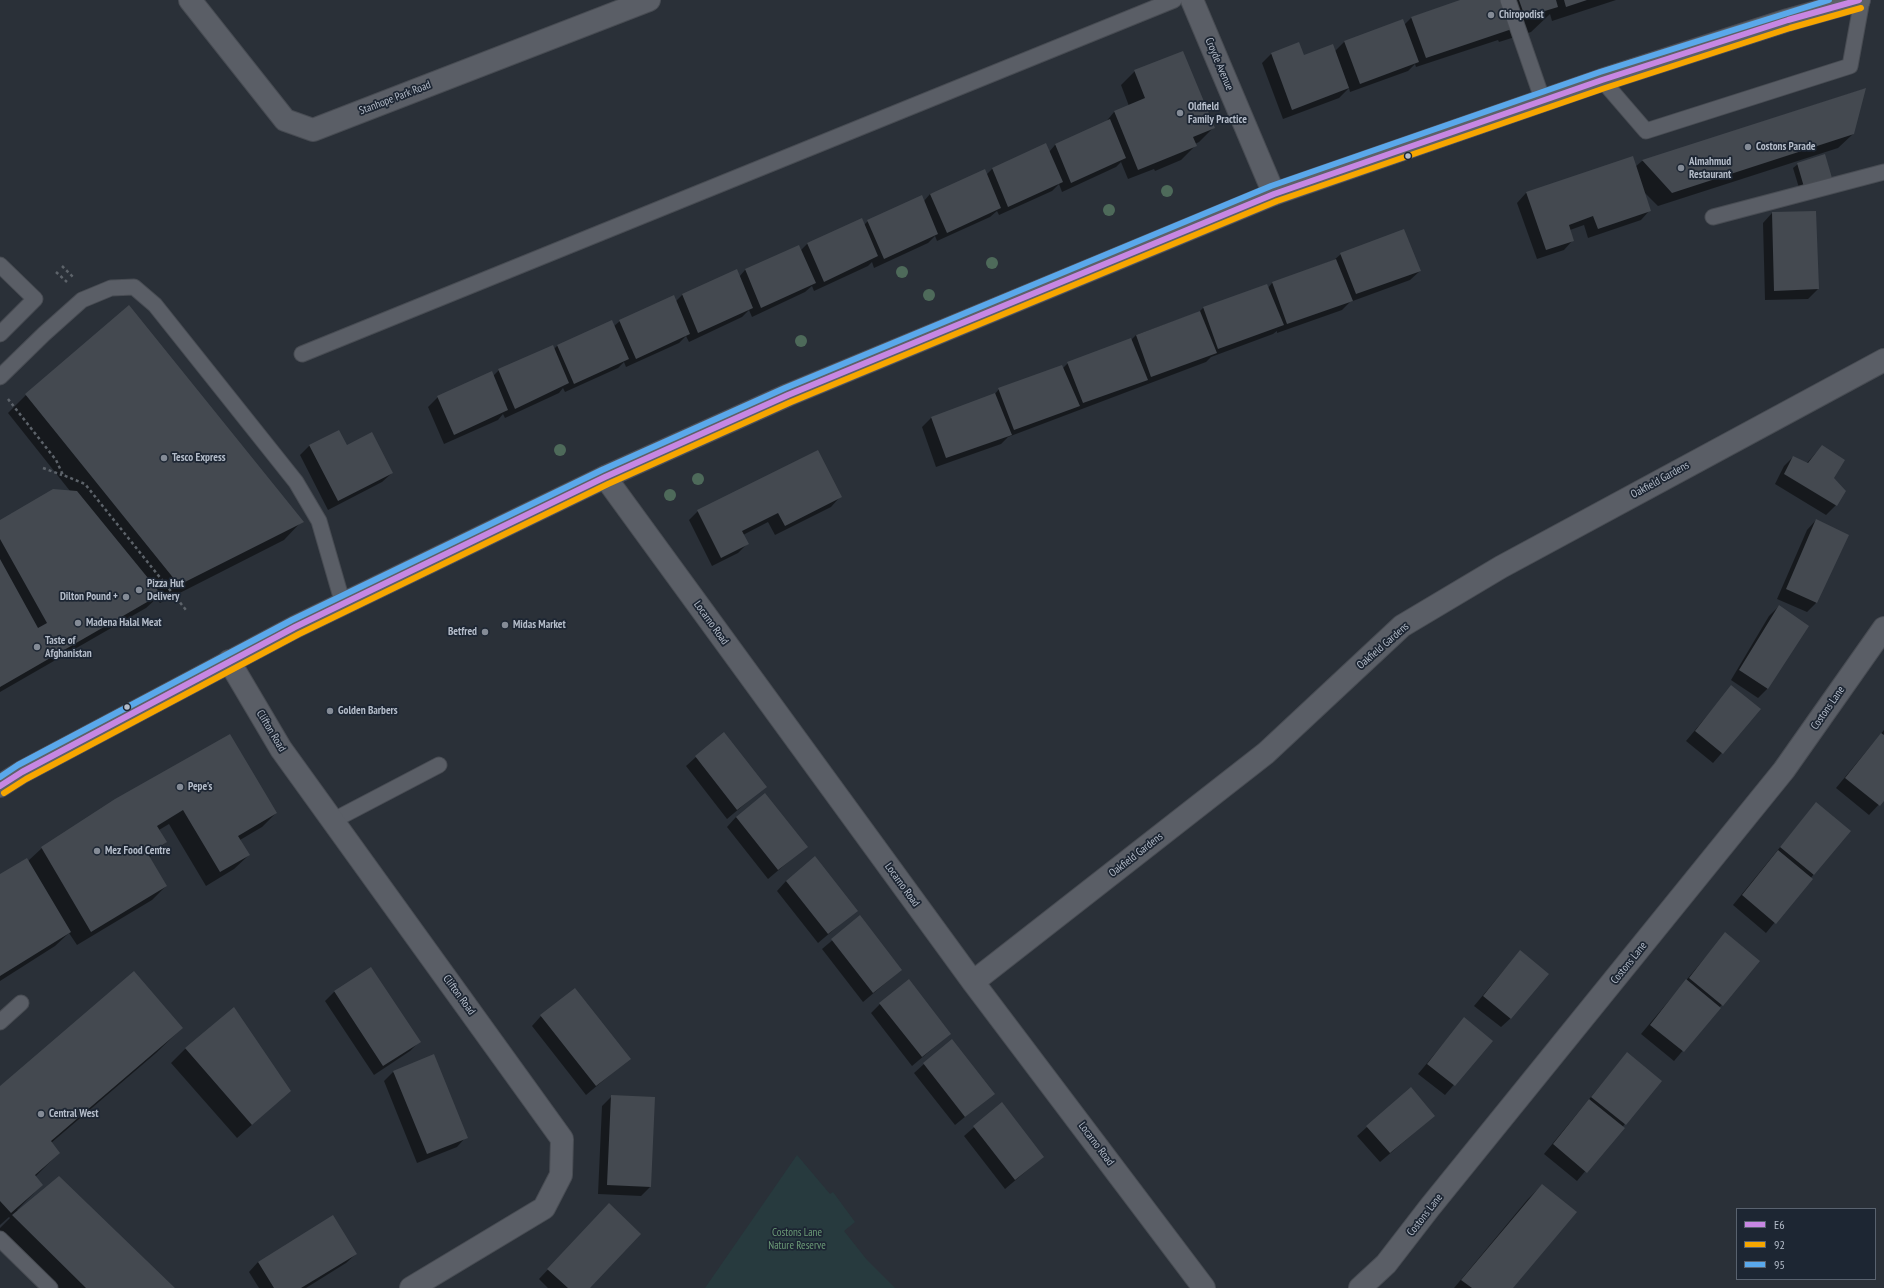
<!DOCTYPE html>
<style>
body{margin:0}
#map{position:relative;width:1884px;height:1288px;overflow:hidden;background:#2a3038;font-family:"PT Sans Narrow",sans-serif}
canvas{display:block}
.legend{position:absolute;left:1736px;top:1208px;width:140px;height:72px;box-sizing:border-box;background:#1d2633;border:1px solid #59626f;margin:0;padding:5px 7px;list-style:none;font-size:12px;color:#b4bcc9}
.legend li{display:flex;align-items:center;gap:8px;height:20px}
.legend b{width:20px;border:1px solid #59626f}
</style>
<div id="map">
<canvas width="1884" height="1288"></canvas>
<ul class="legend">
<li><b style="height:5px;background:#c787e3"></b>E6</li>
<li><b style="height:5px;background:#f7a600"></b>92</li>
<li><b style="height:5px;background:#5aa8eb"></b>95</li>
</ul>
</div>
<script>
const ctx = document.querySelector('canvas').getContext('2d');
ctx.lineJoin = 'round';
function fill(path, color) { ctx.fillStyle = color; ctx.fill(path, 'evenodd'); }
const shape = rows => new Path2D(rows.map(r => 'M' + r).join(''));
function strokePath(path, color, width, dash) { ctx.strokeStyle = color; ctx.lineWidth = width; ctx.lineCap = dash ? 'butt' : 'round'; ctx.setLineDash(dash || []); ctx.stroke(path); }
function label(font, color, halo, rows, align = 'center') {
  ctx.font = font + ' "PT Sans Narrow",sans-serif'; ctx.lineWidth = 3.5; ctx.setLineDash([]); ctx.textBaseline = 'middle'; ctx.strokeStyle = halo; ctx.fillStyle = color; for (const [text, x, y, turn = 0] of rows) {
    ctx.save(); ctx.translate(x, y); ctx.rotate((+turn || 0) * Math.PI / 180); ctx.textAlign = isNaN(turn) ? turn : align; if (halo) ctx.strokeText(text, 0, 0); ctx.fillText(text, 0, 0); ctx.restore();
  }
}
fill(shape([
 [797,1155,830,1194,833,1192,855,1222,844,1231,867,1260,895,1288,705,1288]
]), '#273a3e');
fill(shape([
 [1463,0,1616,0,1552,21,1550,14,1531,32,1499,42,1498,40,1416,67,1415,64,1408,71,1350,92,1349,88,1339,98,1283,119,1262,63,1271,54,1304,56,1334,52,1345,41,1404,25,1412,17],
 [1135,71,1213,128,1199,142,1195,144,1195,146,1181,160,1155,171,1154,169,1128,179,1121,162,1116,167,1062,192,1059,184,1052,191,999,215,997,211,990,217,937,241,935,236,928,243,874,268,872,262,868,266,814,291,812,286,805,292,752,317,749,310,742,317,689,342,686,336,679,343,626,367,624,362,618,368,565,392,563,388,559,393,505,418,503,414,498,420,444,444,428,407,438,397,493,376,499,370,554,349,558,345,614,326,620,321,676,301,682,295,736,271,739,277,745,270,799,246,801,250,808,243,864,225,868,221,924,201,930,194,986,175,992,169,1049,152,1055,145,1105,123,1114,112,1129,106,1121,85],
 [1864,89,1853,134,1838,148,1658,206,1643,191,1650,210,1641,220,1588,238,1584,225,1570,230,1573,240,1564,250,1537,259,1517,203,1526,193,1635,167,1642,161],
 [1798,164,1831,178,1800,191,1793,168],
 [1772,213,1818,289,1808,299,1765,300,1763,223],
 [1341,254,1420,271,1410,280,1350,302,1342,310,1277,333,1277,331,1273,334,1211,357,1206,362,1008,437,1001,444,936,467,922,427,931,418,994,395,999,389,1063,368,1068,363,1131,340,1136,335,1199,312,1203,308,1266,285,1268,288,1272,283,1334,260],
 [26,395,302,521,284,540,160,603,156,599,146,608,0,692,0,521,70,491,8,413],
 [310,445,346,446,392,473,382,482,328,510,300,455],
 [1822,446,1833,478,1845,491,1836,505,1826,515,1775,484,1784,466,1793,457,1807,463],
 [840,497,831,507,775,535,768,522,743,535,747,544,738,553,712,566,689,520,698,511],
 [1816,520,1848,536,1816,603,1807,612,1777,599,1807,530],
 [1779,606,1768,688,1758,698,1731,680,1769,616],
 [1731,687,1760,709,1713,763,1686,741],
 [1884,730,1884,799,1869,815,1836,788],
 [696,757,765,787,727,819,686,766],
 [115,800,276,813,262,827,240,840,249,855,234,869,206,886,169,824,159,830,166,842,149,858,166,886,152,900,77,945,69,933,55,946,0,981,0,875,28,861,42,848],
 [1816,803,1814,874,1766,933,1733,905],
 [736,817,806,847,768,879,727,827],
 [786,881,856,911,818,943,777,891],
 [860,917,901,970,863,1002,822,949],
 [1725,934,1759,961,1674,1061,1641,1034],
 [1520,951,1511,1018,1501,1027,1474,1006],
 [371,968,419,1042,410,1051,374,1075,325,1001,334,992],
 [880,1004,950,1034,912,1066,871,1013],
 [541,1016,629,1059,586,1095,532,1026],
 [1464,1019,1492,1041,1445,1095,1418,1074],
 [182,1028,156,1053,51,1143,59,1153,35,1177,42,1185,17,1210,173,1288,49,1288,0,1239,0,1228,10,1218,9,1217,0,1225,0,1088],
 [186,1048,290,1091,237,1138,171,1063],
 [1627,1053,1661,1081,1577,1181,1544,1154],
 [924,1064,993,1094,955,1125,914,1073],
 [393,1072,466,1137,457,1147,417,1163,384,1081],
 [612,1096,654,1098,650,1187,641,1196,598,1194,602,1106],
 [1002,1103,1043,1157,1005,1189,964,1136],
 [1434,1116,1380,1162,1357,1136,1367,1127],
 [1542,1185,1512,1288,1454,1288,1528,1199],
 [600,1214,588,1288,548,1288,539,1279],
 [356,1254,346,1263,306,1288,259,1288,249,1272,258,1262]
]), '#0007');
fill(shape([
 [1460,0,1502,0,1512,29,1426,58,1411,17],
 [1519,0,1556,0,1558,7,1525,17],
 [1564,0,1587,0,1566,7],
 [1403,19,1419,62,1360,84,1344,41],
 [1299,42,1304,55,1333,44,1349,88,1292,110,1271,53],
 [1183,51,1215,128,1193,137,1197,146,1138,170,1114,111,1145,98,1134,70],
 [1866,88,1854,134,1672,193,1642,160],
 [1110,119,1126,158,1071,183,1055,144],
 [1046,143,1063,182,1008,207,992,168],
 [1825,154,1832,178,1804,187,1797,163],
 [1633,156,1651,211,1598,229,1593,216,1569,225,1574,241,1546,250,1526,192],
 [985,169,1001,208,947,233,930,194],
 [922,195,938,234,884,259,867,220],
 [1816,211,1819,289,1774,291,1772,212],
 [862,218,878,256,824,282,807,243],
 [1404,229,1421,271,1356,294,1340,253],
 [799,245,816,283,761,308,745,269],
 [1336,259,1353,301,1287,324,1272,282],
 [737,269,753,308,698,333,682,294],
 [1267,284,1284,325,1218,349,1203,307],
 [674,295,690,334,636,359,619,320],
 [129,305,304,522,179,585,25,394],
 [1200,311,1217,353,1151,377,1136,335],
 [612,320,629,359,574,384,557,345],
 [1131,338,1148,380,1083,403,1067,362],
 [553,345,569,383,515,409,498,369],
 [1062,365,1080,406,1014,430,998,388],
 [492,371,508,410,454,435,437,396],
 [995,393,1012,435,946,458,931,417],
 [339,430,347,445,372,432,393,473,338,501,309,445],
 [1822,445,1845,460,1834,478,1846,491,1837,506,1784,474,1793,456,1808,463],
 [818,450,842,497,785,526,778,513,742,531,749,544,721,558,697,510],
 [53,489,77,491,161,594,0,687,0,559,38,628,47,623,0,539,0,520],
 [1816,519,1849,535,1817,603,1786,589],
 [1779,605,1809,626,1768,689,1739,670],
 [1731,685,1761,709,1723,754,1695,731],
 [724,732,767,787,737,810,695,756],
 [1881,733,1884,735,1884,801,1880,806,1845,778],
 [230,734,277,813,238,836,250,855,220,872,183,810,157,826,167,842,148,854,167,886,91,932,41,847,115,799],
 [765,793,808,847,778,870,736,817],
 [1816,802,1851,831,1814,875,1780,847],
 [1778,850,1813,879,1776,924,1742,895],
 [815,856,858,911,828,934,786,881],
 [27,858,71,932,0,976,0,874],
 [860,915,902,970,873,993,831,939],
 [1725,932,1760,961,1723,1006,1689,978],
 [1520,950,1549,974,1511,1019,1483,996],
 [371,967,421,1042,383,1066,334,991],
 [134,971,183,1028,51,1141,60,1153,35,1175,43,1185,11,1213,0,1201,0,1086],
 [909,979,951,1034,922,1057,879,1003],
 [1686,979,1721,1008,1684,1052,1650,1025],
 [575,988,631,1059,596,1086,540,1015],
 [234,1007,291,1091,252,1125,185,1048],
 [1464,1017,1493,1041,1455,1086,1427,1064],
 [952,1039,995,1094,965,1117,923,1063],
 [1627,1052,1662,1081,1626,1125,1591,1097],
 [434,1054,468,1138,427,1154,393,1071],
 [1411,1087,1435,1116,1390,1153,1366,1126],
 [611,1095,655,1097,651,1187,607,1185],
 [1589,1099,1625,1128,1587,1173,1553,1144],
 [1002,1102,1044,1157,1015,1180,973,1126],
 [59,1176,175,1288,86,1288,12,1215],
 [1542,1184,1577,1212,1513,1288,1472,1288,1461,1280],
 [609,1203,641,1234,590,1288,568,1288,547,1269],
 [333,1215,357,1254,301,1288,274,1288,258,1262]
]), '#444950');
const lane = shape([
 [1508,0,1543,101],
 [1602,80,1646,131,1850,66,1862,0],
 [1713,217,1884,172],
 [0,265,35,299,0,334],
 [302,354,1174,0],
 [0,377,44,334,82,300,111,288,134,287,155,305,296,482,319,521,343,604],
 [334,820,439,765],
 [0,1022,21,1003],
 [0,1239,50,1288]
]);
const street = shape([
 [190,0,285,120,313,130,649,0],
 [1192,0,1274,194],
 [605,477,973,982,1204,1288],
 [229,661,281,749,562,1139,561,1175,544,1208,411,1288],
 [973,982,1266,753,1402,626,1501,567,1884,360],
 [1360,1288,1386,1264,1430,1207,1784,770,1884,628]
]);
const primary = shape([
 [0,786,22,772,295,627,605,477,788,395,1274,194,1602,80,1788,20,1859,0]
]);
strokePath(lane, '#484c53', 17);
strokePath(street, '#484c53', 24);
strokePath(primary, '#484c55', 24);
strokePath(shape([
 [62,266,73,277],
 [56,272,67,282],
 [8,399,56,460,63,475,85,484,186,610],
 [43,468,62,475]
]), '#5d636a', 2.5, [3, 3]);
strokePath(lane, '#5a5e66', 15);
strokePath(street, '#5a5e66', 22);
strokePath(primary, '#5c6168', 22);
strokePath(shape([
 [0,786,22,772,295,627,605,477,788,395,1274,194,1602,80,1788,20,1859,0]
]), '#c787e3', 6);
strokePath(shape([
 [4,793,26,779,299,634,608,484,791,402,1277,201,1605,88,1790,28,1861,8]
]), '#f7a600', 6);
strokePath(shape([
 [0,777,18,765,292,620,602,470,785,388,1271,186,1600,72,1829,0]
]), '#5aa8eb', 6);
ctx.fillStyle = '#4e6a5a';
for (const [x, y] of [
 [1167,191],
 [1109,210],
 [992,263],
 [902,272],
 [929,295],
 [801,341],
 [560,450],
 [698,479],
 [670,495]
]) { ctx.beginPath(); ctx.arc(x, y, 6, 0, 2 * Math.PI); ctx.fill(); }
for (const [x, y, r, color] of [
 [1491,15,4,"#848b96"],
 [1180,113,4,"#848b96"],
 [1748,147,4,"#848b96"],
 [1408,156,3.5,"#b4bcc9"],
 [1681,168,4,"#848b96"],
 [164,458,4,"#848b96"],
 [139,590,4,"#848b96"],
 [126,597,4,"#848b96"],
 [78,623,4,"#848b96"],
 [505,625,4,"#848b96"],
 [485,632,4,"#848b96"],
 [37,647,4,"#848b96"],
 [127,707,3.5,"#b4bcc9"],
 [330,711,4,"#848b96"],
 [180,787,4,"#848b96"],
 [97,851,4,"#848b96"],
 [41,1114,4,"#848b96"]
]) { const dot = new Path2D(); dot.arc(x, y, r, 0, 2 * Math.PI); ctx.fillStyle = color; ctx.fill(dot); strokePath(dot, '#1d2633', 1.5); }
label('bold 11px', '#b4bcc9', '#1d2633', [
 ["Chiropodist",1499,15],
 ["Oldfield",1188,107],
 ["Family Practice",1188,120],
 ["Costons Parade",1756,147],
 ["Almahmud",1689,162],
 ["Restaurant",1689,175],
 ["Tesco Express",172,458],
 ["Pizza Hut",147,584],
 ["Delivery",147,597],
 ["Dilton Pound +",118,597,"right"],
 ["Madena Halal Meat",86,623],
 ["Midas Market",513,625],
 ["Betfred",477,632,"right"],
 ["Taste of",45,641],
 ["Afghanistan",45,654],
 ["Golden Barbers",338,711],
 ["Pepe's",188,787],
 ["Mez Food Centre",105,851],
 ["Central West",49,1114]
], 'left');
label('11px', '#b4bcc9', '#1d2633', [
 ["Croyde Avenue",1219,64,67],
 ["Stanhope Park Road",395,98,-21],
 ["Oakfield Gardens",1660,480,-29],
 ["Locarno Road",711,623,54],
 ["Oakfield Gardens",1383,646,-41],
 ["Costons Lane",1828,708,-55],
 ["Clifton Road",271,731,59],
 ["Oakfield Gardens",1136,855,-38],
 ["Locarno Road",902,885,54],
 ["Costons Lane",1629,963,-51],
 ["Clifton Road",459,995,54],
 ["Locarno Road",1096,1144,53],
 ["Costons Lane",1425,1215,-52]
]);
label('11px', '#6b9a76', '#1d2633', [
 ["Costons Lane",797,1233],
 ["Nature Reserve",797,1246]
]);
</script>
